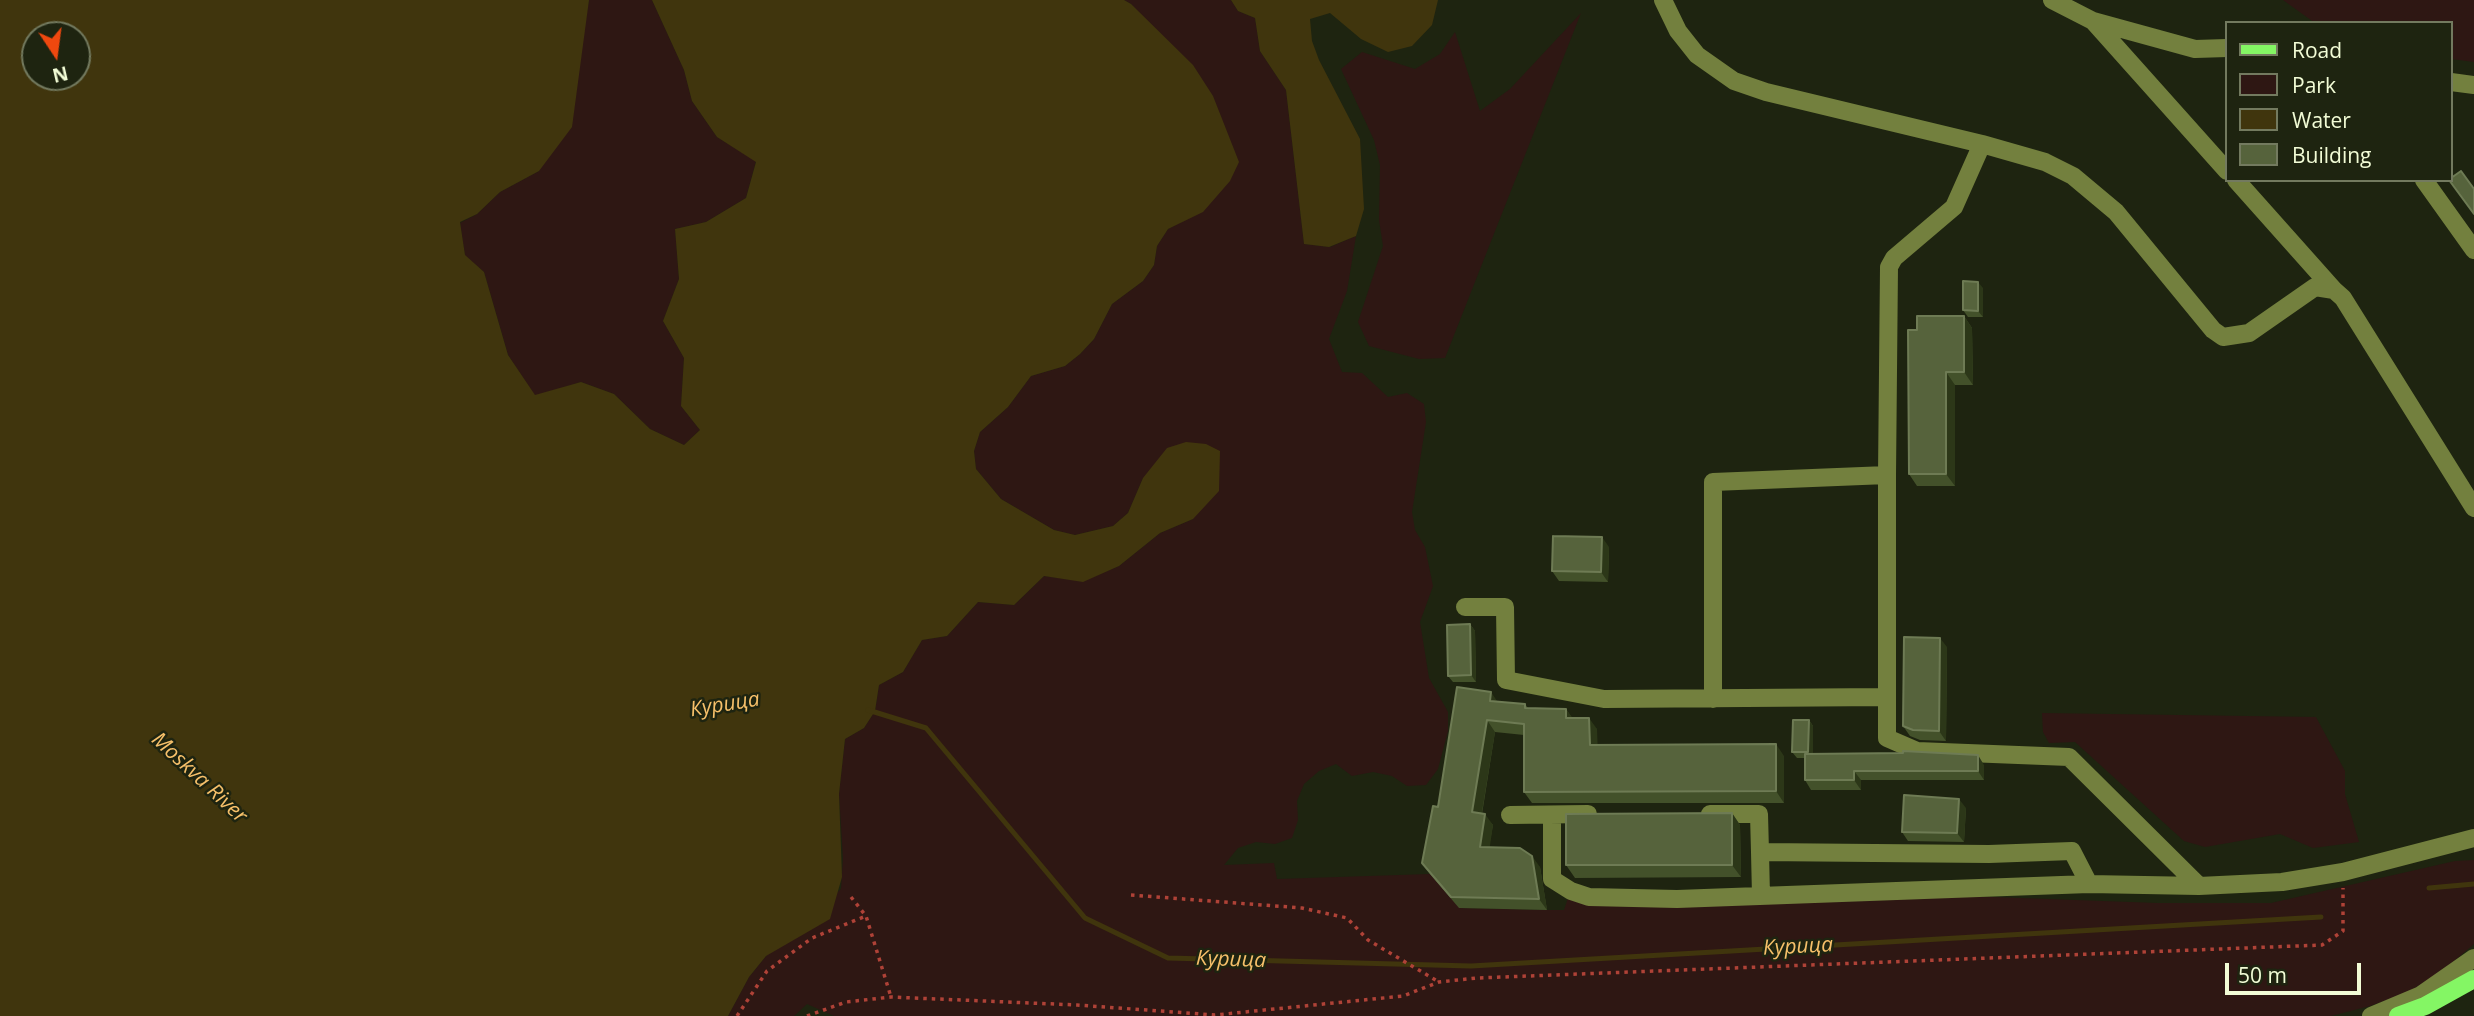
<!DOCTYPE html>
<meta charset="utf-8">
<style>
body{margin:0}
#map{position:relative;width:2474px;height:1016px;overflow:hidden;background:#1e2410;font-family:"Open Sans",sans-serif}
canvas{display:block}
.legend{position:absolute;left:2225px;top:21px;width:228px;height:161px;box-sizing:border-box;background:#1e2410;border:2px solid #737a5f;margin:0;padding:9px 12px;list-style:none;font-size:21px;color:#f2fcd6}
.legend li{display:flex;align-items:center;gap:14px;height:35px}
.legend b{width:35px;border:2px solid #737a5f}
.north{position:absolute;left:21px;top:21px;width:70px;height:70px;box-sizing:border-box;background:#1e2410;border:2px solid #737a5f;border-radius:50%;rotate:167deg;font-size:19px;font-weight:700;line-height:28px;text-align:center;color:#f2fcd6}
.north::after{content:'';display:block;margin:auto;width:24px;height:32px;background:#ef480f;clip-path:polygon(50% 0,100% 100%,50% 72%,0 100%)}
.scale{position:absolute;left:2225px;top:963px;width:136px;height:32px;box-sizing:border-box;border:4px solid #f2fcd6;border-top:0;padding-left:9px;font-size:21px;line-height:24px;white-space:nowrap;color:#f2fcd6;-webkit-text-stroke:5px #1e2410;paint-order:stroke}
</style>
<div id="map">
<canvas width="2474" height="1016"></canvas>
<ul class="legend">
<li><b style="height:9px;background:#84f664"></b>Road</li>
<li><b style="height:19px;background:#2e1713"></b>Park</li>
<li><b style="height:19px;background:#40350d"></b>Water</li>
<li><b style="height:19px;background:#56633c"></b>Building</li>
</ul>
<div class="north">N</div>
<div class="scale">50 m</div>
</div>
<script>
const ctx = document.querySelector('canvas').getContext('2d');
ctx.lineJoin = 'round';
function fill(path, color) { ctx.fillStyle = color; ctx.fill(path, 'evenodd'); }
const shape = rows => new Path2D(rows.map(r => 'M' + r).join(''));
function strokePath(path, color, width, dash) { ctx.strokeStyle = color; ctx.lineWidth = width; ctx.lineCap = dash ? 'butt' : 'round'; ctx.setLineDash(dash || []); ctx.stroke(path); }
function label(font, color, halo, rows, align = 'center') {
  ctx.font = font + ' "Open Sans",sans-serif'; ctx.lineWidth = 5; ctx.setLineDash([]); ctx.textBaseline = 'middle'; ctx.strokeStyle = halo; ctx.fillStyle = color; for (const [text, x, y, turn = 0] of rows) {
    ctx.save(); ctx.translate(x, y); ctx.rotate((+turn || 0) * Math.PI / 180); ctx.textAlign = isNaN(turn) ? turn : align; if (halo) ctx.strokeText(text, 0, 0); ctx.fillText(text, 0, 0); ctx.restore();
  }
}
fill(shape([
 [589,0,652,0,684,70,692,101,717,137,756,161,746,198,706,222,675,229,679,279,663,321,684,358,681,406,700,430,684,445,650,429,614,394,581,382,535,396,508,355,484,272,465,256,460,223,477,214,500,192,539,171,580,51],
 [1124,0,1231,0,1238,11,1255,18,1260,51,1286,90,1304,244,1330,247,1356,236,1347,291,1329,339,1342,372,1362,373,1388,397,1407,393,1424,404,1426,422,1412,512,1415,530,1425,547,1433,586,1420,622,1429,678,1448,712,1448,731,1438,769,1426,785,1407,786,1392,776,1373,772,1352,776,1336,764,1319,771,1304,784,1297,801,1298,820,1292,838,1275,844,1256,842,1238,848,1224,865,1274,863,1277,879,1430,874,1460,908,1547,910,1564,910,1568,898,1939,895,2157,903,2271,903,2455,861,2474,860,2474,944,2440,973,2406,993,2370,1006,2331,1016,834,1016,807,1004,794,1016,728,1016,749,977,766,956,841,889,843,858,839,794,845,739,864,728,875,711,879,685,903,672,922,640,947,636,978,602,1014,605,1044,576,1083,581,1119,566,1160,533,1193,519,1143,478,1128,513,1113,526,1075,535,1054,530,1001,499,976,469,974,451,980,432,1008,407,1031,376,1065,366,1080,354,1094,339,1112,304,1143,281,1154,265,1157,246,1168,229,1185,220,1150,25,1131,4],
 [2283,0,2474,0,2474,62,2451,59,2451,23,2315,23],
 [1581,13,1445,358,1419,359,1369,346,1358,322,1383,246,1379,220,1380,165,1374,140,1341,69,1362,52,1415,69,1440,54,1455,32,1480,111,1510,89],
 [2042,713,2316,717,2345,771,2345,794,2359,842,2313,848,2280,834,2205,847,2184,841,2075,742,2049,743,2043,732]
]), '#2e1713');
fill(shape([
 [0,0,589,0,572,127,539,171,500,192,477,214,460,222,465,255,484,272,508,355,535,395,581,382,614,394,650,429,684,445,700,430,681,406,684,358,663,321,679,279,675,229,706,222,746,198,756,162,717,137,692,101,684,70,652,0,1124,0,1131,4,1193,65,1213,96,1239,162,1230,181,1203,212,1168,229,1157,246,1154,265,1143,281,1112,304,1094,339,1080,354,1065,366,1031,376,1008,407,980,432,974,451,976,469,1001,499,1054,530,1075,535,1113,526,1128,513,1143,478,1167,448,1186,442,1206,444,1220,451,1219,491,1193,519,1160,533,1119,566,1083,582,1044,576,1014,605,978,602,947,636,922,640,903,672,879,685,875,711,864,728,845,739,839,794,842,877,830,919,766,956,749,977,728,1016,0,1016],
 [35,35,77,35,77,77,35,77],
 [1231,0,1438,0,1432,25,1412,46,1388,52,1361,39,1330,13,1310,19,1312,41,1319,60,1360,139,1364,209,1356,236,1329,247,1304,244,1286,90,1260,51,1255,18,1238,11]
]), '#40350d');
strokePath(shape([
 [868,710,926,728,1085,918,1168,958,1471,966,2321,917],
 [2429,888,2474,884]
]), '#40350d', 5);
strokePath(shape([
 [1131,895,1302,908,1347,918,1368,940,1439,982],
 [851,897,866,916,891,997],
 [737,1016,767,971,812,938,866,916],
 [807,1016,846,1002,891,997,1077,1005,1215,1015,1403,996,1439,982,1477,978,2322,945,2343,931,2343,888]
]), '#af4237', 3.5, [3.5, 5]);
strokePath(shape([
 [1663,0,1678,31,1697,55,1734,81,1766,92,1982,144,2045,162,2073,176,2116,212,2213,330,2223,337,2249,333,2315,287,2334,290,2343,298,2474,508],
 [2052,0,2093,21,2195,49,2227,48],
 [2093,21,2227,171],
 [2451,82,2474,85],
 [2236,180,2334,290],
 [2424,180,2474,250],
 [1887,475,1887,738,1917,751,2069,757,2199,886,2282,882,2343,872,2474,838],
 [1465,607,1505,607,1506,680,1604,699,1887,697],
 [1713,699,1713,482,1887,475,1889,267,1894,258,1954,207,1982,144],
 [1510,815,1588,814],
 [1552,815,1552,879,1571,891,1589,897,1677,899,2089,884,2072,851,1989,854,1760,852,1759,814,1710,814],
 [1760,852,1761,896],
 [2089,884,2199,886],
 [2371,1016,2421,995,2474,958]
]), '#73803e', 18);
strokePath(shape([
 [2398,1016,2425,1006,2474,979]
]), '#84f664', 18);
fill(shape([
 [1983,288,1983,317,1968,317,1963,310],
 [1964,316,1972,328,1973,385,1955,385,1955,486,1917,486,1909,474,1917,330],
 [1609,547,1608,582,1559,581,1552,571],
 [1470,624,1475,631,1476,682,1453,682,1448,676],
 [1947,647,1946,741,1920,740,1910,736,1903,726],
 [1498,702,1525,704,1528,708,1566,709,1572,718,1597,729,1597,745,1784,756,1784,803,1532,803,1524,792,1524,735,1495,732,1482,814,1493,825,1489,847,1540,867,1547,910,1459,908,1430,874,1422,863,1438,807],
 [1809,720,1813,726,1813,754,1984,765,1984,780,1861,780,1861,790,1811,790,1805,780,1805,758,1797,758,1792,752],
 [1966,808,1964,842,1908,841,1902,832],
 [1732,813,1740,825,1741,877,1575,878,1566,865]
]), '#43512a');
fill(shape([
 [1978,282,1983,288,1983,317,1978,311],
 [1964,316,1972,328,1973,385,1964,372],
 [1946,372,1955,385,1955,486,1946,474],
 [1602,537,1609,547,1608,582,1601,572],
 [1470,624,1475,631,1476,682,1471,675],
 [1940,638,1947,647,1946,741,1939,731],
 [1491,692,1499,704,1490,701],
 [1566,709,1574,720,1566,718],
 [1589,718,1597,729,1598,756,1590,745],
 [1487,720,1495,732,1480,824,1472,812],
 [1809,720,1813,726,1813,758,1808,752],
 [1776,744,1784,756,1784,803,1776,791],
 [1978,755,1984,765,1984,780,1978,771],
 [1854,771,1861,780,1861,790,1854,780],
 [1959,799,1966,808,1964,842,1957,833],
 [1732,813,1740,825,1741,877,1732,865],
 [1485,814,1493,825,1488,859,1480,847],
 [1532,856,1540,867,1547,910,1539,899]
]), '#2c3718');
const building = shape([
 [2461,171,2474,189,2474,214,2449,180,2451,180,2451,178,2461,171],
 [1963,281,1978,282,1978,311,1963,310,1963,281],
 [1917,316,1964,316,1964,372,1946,372,1946,474,1909,474,1908,330,1917,330,1917,316],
 [1553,536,1602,537,1601,572,1552,571,1553,536],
 [1470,624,1471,675,1448,676,1447,625,1470,624],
 [1904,637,1940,638,1939,731,1913,730,1903,726,1904,637],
 [1457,687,1491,692,1490,701,1525,704,1525,708,1566,709,1566,718,1589,718,1590,745,1776,744,1776,791,1524,792,1524,724,1487,720,1472,812,1485,814,1480,847,1520,848,1532,856,1539,899,1451,897,1422,863,1433,806,1438,807,1457,687],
 [1793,720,1809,720,1808,752,1792,752,1793,720],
 [1903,751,1978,755,1978,771,1854,771,1854,780,1805,780,1805,754,1903,753,1903,751],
 [1904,795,1959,799,1957,833,1902,832,1904,795],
 [1732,813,1732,865,1566,865,1566,814,1732,813]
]);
fill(building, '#56633c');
strokePath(building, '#6e7b54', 2);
label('italic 21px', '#f6c06a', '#1e2410', [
 ["Курица",725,705,-9],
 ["Moskva River",199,778,43],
 ["Курица",1798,947,-3],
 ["Курица",1231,960,2]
]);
</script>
